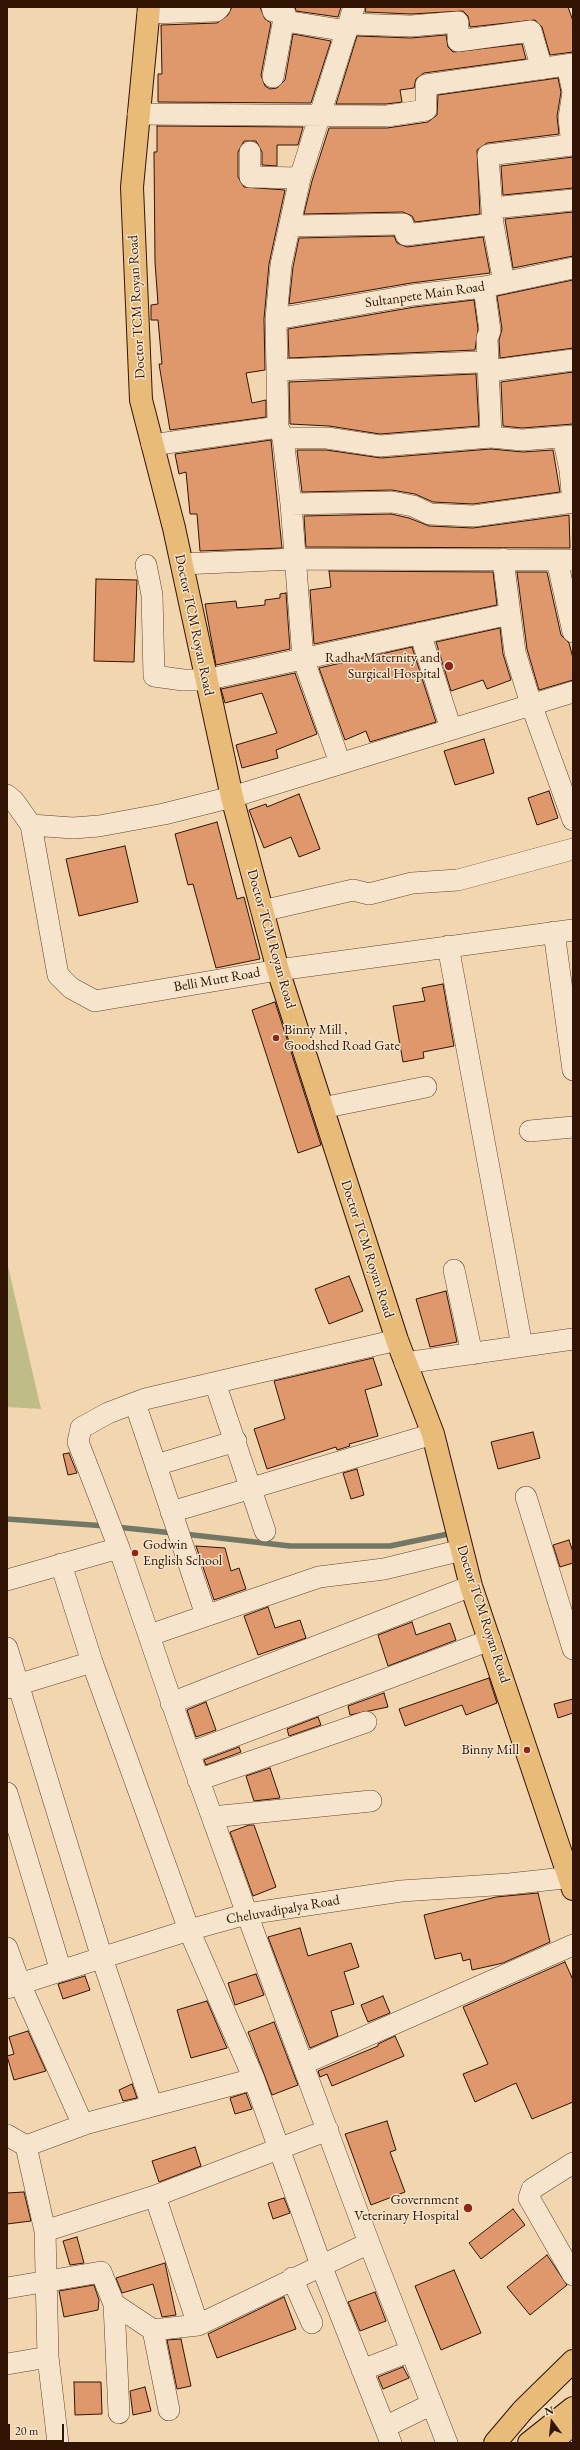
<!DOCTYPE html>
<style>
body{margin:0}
#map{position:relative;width:580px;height:2450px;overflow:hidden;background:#f1d6b0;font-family:"EB Garamond",serif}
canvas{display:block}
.frame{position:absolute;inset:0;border:8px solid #321404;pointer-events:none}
.north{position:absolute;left:532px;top:2402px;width:40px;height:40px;-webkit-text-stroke:3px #f6e4cc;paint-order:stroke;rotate:345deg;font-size:11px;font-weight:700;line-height:16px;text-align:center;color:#321404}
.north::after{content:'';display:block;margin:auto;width:14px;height:18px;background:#321404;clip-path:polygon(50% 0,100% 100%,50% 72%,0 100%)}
.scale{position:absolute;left:8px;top:2424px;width:56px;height:18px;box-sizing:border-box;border:2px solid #321404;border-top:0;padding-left:5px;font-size:12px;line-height:14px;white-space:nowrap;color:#321404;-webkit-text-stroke:3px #f6e4cc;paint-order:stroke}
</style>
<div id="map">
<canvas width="580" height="2450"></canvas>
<div class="frame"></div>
<div class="north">N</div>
<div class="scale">20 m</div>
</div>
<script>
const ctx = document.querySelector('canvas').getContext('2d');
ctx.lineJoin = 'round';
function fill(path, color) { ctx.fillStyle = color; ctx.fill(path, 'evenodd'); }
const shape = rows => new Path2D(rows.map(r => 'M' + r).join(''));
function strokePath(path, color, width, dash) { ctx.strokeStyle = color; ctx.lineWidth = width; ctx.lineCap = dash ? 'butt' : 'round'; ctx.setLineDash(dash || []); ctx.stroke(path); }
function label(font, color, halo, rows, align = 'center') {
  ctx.font = font + ' "EB Garamond",serif'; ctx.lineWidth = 3; ctx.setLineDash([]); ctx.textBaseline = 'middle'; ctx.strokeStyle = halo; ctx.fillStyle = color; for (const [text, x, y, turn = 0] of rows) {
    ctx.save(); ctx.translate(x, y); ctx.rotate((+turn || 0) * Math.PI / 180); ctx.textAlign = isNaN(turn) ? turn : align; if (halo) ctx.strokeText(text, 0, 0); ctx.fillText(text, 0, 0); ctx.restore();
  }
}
fill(shape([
 [7,1262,41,1409,7,1407]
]), '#c0bc87');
strokePath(shape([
 [7,1519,106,1526],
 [116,1527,173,1533],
 [184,1534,290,1546,390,1546,448,1534]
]), '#727865', 5.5);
const building = shape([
 [232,7,260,7,265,19,271,23,261,75,265,86,270,89,277,88,285,80,293,34,331,41,311,103,158,102,158,74,162,74,161,25,217,23,228,15,232,7],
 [295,7,341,7,338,17,296,11,295,7],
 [366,7,568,7,573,21,573,52,550,55,542,27,535,20,470,27,468,16,463,11,411,14,365,12,366,7],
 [446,35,448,47,453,52,522,44,526,59,424,73,416,79,414,88,400,90,402,102,386,104,336,104,357,36,411,38,446,35],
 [558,78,561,92,557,116,559,134,487,143,477,150,480,214,415,222,412,216,403,212,304,214,312,181,329,128,387,128,428,122,437,115,438,95,558,78],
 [157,126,303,127,298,145,277,145,277,166,262,165,262,152,256,141,244,141,238,152,238,177,244,187,285,190,269,264,264,319,265,370,246,373,252,403,266,400,266,417,170,430,159,364,162,364,158,320,151,320,151,305,158,304,155,262,154,152,157,152,157,126],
 [573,157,573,188,503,195,501,166,573,157],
 [573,212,573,256,513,268,505,219,573,212],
 [394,236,397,243,407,247,483,237,490,273,411,283,289,304,293,267,299,238,394,236],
 [573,280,573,348,500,358,499,340,502,329,497,296,573,280],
 [474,300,478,329,475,350,289,358,288,329,415,307,474,300],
 [573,372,573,424,522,428,503,426,501,382,573,372],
 [476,374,479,426,380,434,329,426,290,424,289,382,476,374],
 [271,440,282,548,200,551,197,514,190,514,186,472,179,474,175,454,271,440],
 [491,449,523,452,553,450,560,492,473,504,433,502,415,494,392,490,302,492,297,450,326,450,381,458,491,449],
 [391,514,409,518,429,526,473,528,569,515,570,548,306,547,304,516,391,514],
 [329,571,493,572,497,605,314,644,310,590,331,587,329,571],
 [517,572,547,572,561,635,569,643,573,658,573,680,539,690,527,649,517,572],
 [96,579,137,580,134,662,94,661,96,579],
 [286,593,290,649,216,665,205,604,236,601,237,608,265,605,265,600,280,598,280,594,286,593],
 [500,628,503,654,511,680,487,689,483,680,451,691,436,642,500,628],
 [412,647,436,722,370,742,366,731,345,740,319,668,412,647],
 [295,673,317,734,276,750,278,758,242,768,236,745,277,733,262,693,225,703,221,689,295,673],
 [484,739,494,773,455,785,444,751,484,739],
 [549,791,558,818,537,825,528,798,549,791],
 [299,794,320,849,299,857,291,837,264,848,249,810,266,804,267,807,299,794],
 [217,822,237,899,244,897,260,959,216,968,193,884,188,885,175,834,217,822],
 [125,846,138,902,79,916,66,859,125,846],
 [443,984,454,1046,423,1052,424,1058,403,1062,393,1006,425,1001,422,988,443,984],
 [275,1002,321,1145,298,1153,252,1010,275,1002],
 [349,1276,363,1311,329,1324,315,1289,349,1276],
 [446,1291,457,1342,430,1347,416,1299,446,1291],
 [373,1358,382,1385,365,1390,378,1436,349,1444,350,1446,337,1450,336,1447,267,1469,254,1429,285,1419,274,1381,373,1358],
 [533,1432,540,1458,498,1469,491,1442,533,1432],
 [69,1453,77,1473,68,1475,63,1454,69,1453],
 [357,1469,364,1495,351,1499,343,1473,357,1469],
 [569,1540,573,1552,573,1563,560,1567,553,1545,569,1540],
 [196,1546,225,1548,231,1571,239,1568,246,1589,214,1600,196,1546],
 [268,1607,275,1628,300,1620,306,1638,258,1655,244,1616,268,1607],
 [412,1622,416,1635,450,1623,456,1640,388,1666,378,1635,412,1622],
 [489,1678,497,1703,466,1715,462,1705,405,1726,399,1709,489,1678],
 [384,1693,388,1707,350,1715,348,1706,384,1693],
 [573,1699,573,1713,558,1718,554,1704,573,1699],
 [206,1702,216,1730,196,1737,187,1710,206,1702],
 [318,1717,321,1725,289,1736,287,1729,318,1717],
 [239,1747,241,1752,206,1765,204,1760,239,1747],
 [270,1768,280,1798,254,1801,246,1776,270,1768],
 [249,1825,254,1825,276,1887,253,1896,230,1832,249,1825],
 [538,1893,550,1942,503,1963,472,1970,470,1959,463,1961,461,1953,435,1959,424,1915,496,1897,538,1893],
 [300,1928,308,1956,351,1943,359,1967,344,1972,354,2004,331,2011,338,2036,310,2048,268,1937,300,1928],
 [565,1962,573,1980,573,2102,532,2119,516,2083,475,2102,463,2074,488,2064,463,2007,565,1962],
 [256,1974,264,1995,235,2005,228,1983,256,1974],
 [85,1976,90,1990,63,1999,58,1984,85,1976],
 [383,1996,390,2013,368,2022,361,2005,383,1996],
 [207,2001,227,2048,191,2058,177,2010,207,2001],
 [274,2022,298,2085,272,2095,248,2032,274,2022],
 [28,2031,46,2071,14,2080,7,2056,14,2054,9,2037,28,2031],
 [395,2036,404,2056,332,2086,327,2074,320,2077,318,2071,378,2046,378,2044,395,2036],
 [132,2084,137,2098,123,2101,119,2090,132,2084],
 [246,2093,252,2109,235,2114,230,2098,246,2093],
 [387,2121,396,2150,390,2152,405,2192,371,2205,345,2134,387,2121],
 [195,2147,201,2166,159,2182,152,2161,195,2147],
 [24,2192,31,2221,7,2224,7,2193,24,2192],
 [284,2198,290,2213,273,2219,268,2203,284,2198],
 [513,2209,525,2225,481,2259,469,2243,513,2209],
 [77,2237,84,2263,70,2265,63,2241,77,2237],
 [547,2255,567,2285,530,2315,507,2287,547,2255],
 [165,2263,176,2315,162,2317,153,2284,122,2293,116,2278,165,2263],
 [454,2270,481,2333,441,2350,415,2286,454,2270],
 [94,2285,99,2300,98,2310,64,2317,59,2291,94,2285],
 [375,2292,386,2321,360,2331,348,2302,375,2292],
 [284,2297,296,2329,217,2358,208,2334,284,2297],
 [181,2339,191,2386,177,2389,167,2340,181,2339],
 [403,2367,409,2378,383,2389,378,2377,403,2367],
 [74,2382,101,2382,102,2414,75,2415,74,2382],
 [145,2387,151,2411,133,2415,130,2391,145,2387]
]);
fill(building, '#de986c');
strokePath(building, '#321404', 1);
const minor = shape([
 [272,7,273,11,285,13,273,77],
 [148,13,216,11,220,7],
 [285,21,347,31],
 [350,24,411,26,458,22,458,41,531,31,542,69],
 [138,114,387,116,426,110,426,85,573,64],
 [250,152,250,177,300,178],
 [492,208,573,200],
 [291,226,403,224,406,235,493,224],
 [504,283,493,224,488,155,572,145,569,118,573,92,567,65],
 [484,287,490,331,487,338,491,437],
 [276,319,413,295,484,287,573,268],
 [277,370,480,362,497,370,573,360],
 [563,437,570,470,573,503],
 [283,438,327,438,380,446,491,437,522,440,573,436],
 [152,445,278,427],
 [291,504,392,502,413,506,430,514,474,516,573,502],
 [503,559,510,614],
 [557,560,573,632],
 [182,564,294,559,573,560],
 [146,565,152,595,154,676,183,680,205,680,510,614,515,652,531,704,573,820],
 [420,633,451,729],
 [340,763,303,658,291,504,283,438,278,427,276,319,281,265,300,178,354,7],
 [7,795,14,801,31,825,58,975,71,988,95,1001,278,970,573,930],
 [31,825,73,828,99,826,164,814,232,797,573,692],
 [262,911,353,890,369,894,412,883,458,880,573,849],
 [554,932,573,1070],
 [448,946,522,1346],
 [322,1108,426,1087],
 [530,1131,573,1127],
 [454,1270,472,1354],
 [397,1340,145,1399,108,1413,81,1428,78,1442,119,1548,189,1753,247,1914,369,2243,447,2443],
 [405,1363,573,1339],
 [215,1383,265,1531],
 [135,1403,206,1615],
 [156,1465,236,1441],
 [526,1497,573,1649],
 [171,1512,433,1434],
 [61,1564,92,1662,189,1930,254,2079,321,2265,391,2443],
 [7,1580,119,1548],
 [150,1635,319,1577,384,1569,462,1550],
 [7,1648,102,1958,152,2106],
 [7,1688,92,1662],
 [171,1703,471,1586],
 [189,1753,490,1640],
 [198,1780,366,1722],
 [7,1793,61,1971],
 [212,1817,371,1801],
 [7,1948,20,1984,83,2125],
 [7,1988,189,1930,247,1914,401,1891,509,1884,573,1877],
 [303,2064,573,1945],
 [7,2135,26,2146,88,2123,254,2079],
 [26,2146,45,2231,48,2357,58,2443],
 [573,2163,532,2189,529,2198,573,2275],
 [155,2196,328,2130],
 [45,2231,155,2196,198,2325],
 [292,2278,312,2323],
 [7,2288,101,2272,114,2304,119,2413],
 [114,2304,153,2330,198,2325,369,2243],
 [153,2330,169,2410],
 [7,2364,48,2357],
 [362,2370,411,2351],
 [385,2427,432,2404]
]);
const major = shape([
 [149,7,132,187,141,400,174,528,232,797,278,970,397,1340,433,1434,471,1586,573,1889],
 [495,2443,523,2410,573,2361],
 [529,2443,573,2408]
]);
const highway = shape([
 [550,2443,573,2424]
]);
strokePath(minor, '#62442f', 22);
strokePath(major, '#321404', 24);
strokePath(highway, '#321404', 24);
strokePath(minor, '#f6e4cc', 21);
strokePath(major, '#e8bb78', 22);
strokePath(highway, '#e8bb78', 22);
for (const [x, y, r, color] of [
 [449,666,5,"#8f2418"],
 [276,1038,4,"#8f2418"],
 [135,1553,4,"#8f2418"],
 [527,1750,4,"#8f2418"],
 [468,2208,5,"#8f2418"]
]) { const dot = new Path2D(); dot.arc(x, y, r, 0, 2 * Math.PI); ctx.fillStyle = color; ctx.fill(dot); strokePath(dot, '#f6e4cc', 1.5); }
label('14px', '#321404', '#f6e4cc', [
 ["Sultanpete Main Road",425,295,-8],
 ["Doctor TCM Royan Road",137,307,-93],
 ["Doctor TCM Royan Road",194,625,78],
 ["Doctor TCM Royan Road",271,939,74],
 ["Belli Mutt Road",217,980,-10],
 ["Doctor TCM Royan Road",367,1249,72],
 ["Doctor TCM Royan Road",483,1614,72],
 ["Cheluvadipalya Road",283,1910,-10]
]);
label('14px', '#321404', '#f6e4cc', [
 ["Radha Maternity and",440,658],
 ["Surgical Hospital",440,674],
 ["Binny Mill ,",284,1030,"left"],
 ["Goodshed Road Gate",284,1046,"left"],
 ["Godwin",143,1545,"left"],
 ["English School",143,1561,"left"],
 ["Binny Mill",519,1750],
 ["Government",459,2200],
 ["Veterinary Hospital",459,2216]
], 'right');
</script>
